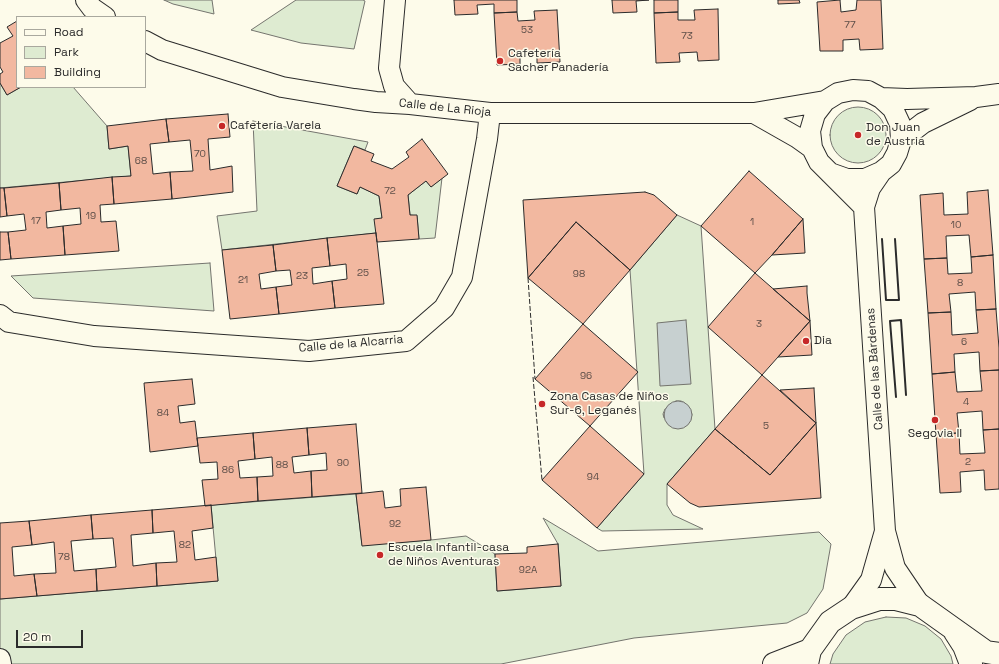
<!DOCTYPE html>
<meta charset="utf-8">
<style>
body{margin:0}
#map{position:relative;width:999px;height:664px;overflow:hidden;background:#fdfbea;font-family:"Space Grotesk",sans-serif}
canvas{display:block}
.legend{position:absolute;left:16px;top:16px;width:130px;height:72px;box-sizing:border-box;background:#fdfbea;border:1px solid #a9a89e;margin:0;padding:5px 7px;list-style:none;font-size:12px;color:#2b2b2b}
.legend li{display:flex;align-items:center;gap:8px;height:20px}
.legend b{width:20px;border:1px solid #a9a89e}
.scale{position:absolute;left:16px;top:630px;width:67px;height:18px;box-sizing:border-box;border:2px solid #2b2b2b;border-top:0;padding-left:5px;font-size:12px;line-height:14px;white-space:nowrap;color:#2b2b2b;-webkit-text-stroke:3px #fdfbea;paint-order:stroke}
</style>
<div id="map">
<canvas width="999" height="664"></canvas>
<ul class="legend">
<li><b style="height:5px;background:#fdfbea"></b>Road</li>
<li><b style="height:11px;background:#deebd1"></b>Park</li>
<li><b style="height:11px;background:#f2b8a0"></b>Building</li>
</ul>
<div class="scale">20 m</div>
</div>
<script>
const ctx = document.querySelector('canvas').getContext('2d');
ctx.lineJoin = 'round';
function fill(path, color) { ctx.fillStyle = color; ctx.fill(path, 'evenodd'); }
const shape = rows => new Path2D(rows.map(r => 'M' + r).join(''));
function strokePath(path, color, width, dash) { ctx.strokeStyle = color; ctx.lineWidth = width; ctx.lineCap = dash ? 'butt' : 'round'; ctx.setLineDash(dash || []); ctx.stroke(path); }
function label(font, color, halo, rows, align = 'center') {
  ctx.font = font + ' "Space Grotesk",sans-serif'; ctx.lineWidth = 3; ctx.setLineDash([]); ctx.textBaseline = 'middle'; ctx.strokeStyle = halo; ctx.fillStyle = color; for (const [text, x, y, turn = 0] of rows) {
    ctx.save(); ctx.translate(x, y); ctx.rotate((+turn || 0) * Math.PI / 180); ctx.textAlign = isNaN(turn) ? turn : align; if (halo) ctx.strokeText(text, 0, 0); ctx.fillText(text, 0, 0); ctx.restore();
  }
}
const green = shape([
 [164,0,212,0,214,14,173,4,164,0],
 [296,0,363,0,365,1,354,49,301,43,251,30,296,0],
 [0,83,7,95,21,87,73,87,107,126,109,149,128,146,131,176,0,188,0,83],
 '830 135a28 28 0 1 1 56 0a28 28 0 1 1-56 0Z',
 [253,121,368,142,365,150,354,146,337,186,357,194,360,187,379,196,382,218,376,233,222,250,217,216,257,211,253,121],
 [442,178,435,238,419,239,417,216,410,215,408,195,426,181,431,187,442,178],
 [677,215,701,226,715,429,667,484,667,505,673,515,703,529,602,531,597,528,644,474,630,270,677,215],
 [676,401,681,401,685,403,692,414,691,419,689,423,664,418,663,414,665,409,676,401],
 [210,263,214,311,33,298,11,276,210,263],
 [356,494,362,545,431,540,466,536,495,554,497,591,561,586,558,544,543,518,598,551,819,532,831,544,823,589,807,613,787,623,634,638,501,664,1,664,0,659,0,599,218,581,211,505,356,494],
 [886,617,906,618,925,626,941,639,951,656,953,664,830,664,833,654,846,635,865,622,886,617]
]);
fill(green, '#deebd1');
strokePath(green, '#74746e', 1);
const water = shape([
 [686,320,691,384,660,386,657,323,686,320],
 '664 415a14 14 0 1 1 28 0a14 14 0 1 1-28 0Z'
]);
fill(water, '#c7d0d0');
strokePath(water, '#74746e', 1);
const building = shape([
 [454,0,517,0,517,12,494,13,494,4,477,5,478,14,455,15,454,0],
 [612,0,649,0,636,1,637,12,613,13,612,0],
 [654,0,678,0,678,12,654,13,654,0],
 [778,0,799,0,800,3,778,4,778,0],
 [840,0,841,12,856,10,857,0,881,0,883,49,860,50,859,39,843,40,843,51,820,51,817,2,840,0],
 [718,9,719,60,698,61,697,52,679,53,680,62,656,63,654,13,678,12,678,20,695,20,694,10,718,9],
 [557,10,560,62,537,63,537,54,520,55,520,64,497,65,494,13,517,12,518,21,535,20,534,11,557,10],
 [17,21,17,87,21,87,7,95,0,83,0,74,3,72,0,67,0,43,13,36,7,27,17,21],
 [228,114,230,137,208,139,210,170,232,166,233,192,172,199,170,172,193,171,190,140,169,142,166,119,228,114],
 [166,119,169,142,150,144,153,174,170,172,172,199,114,204,112,177,131,176,128,146,109,149,107,126,166,119],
 [422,139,448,174,431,187,426,181,408,195,410,215,417,215,419,239,377,242,374,219,382,218,379,196,360,187,357,194,337,186,354,146,374,154,371,161,392,169,409,157,406,152,422,139],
 [749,171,803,219,772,255,755,273,701,226,749,171],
 [112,177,114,204,100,205,101,222,116,221,119,251,65,255,63,226,81,224,80,208,61,210,59,183,112,177],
 [59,183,61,210,46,212,47,228,63,226,65,255,11,259,8,232,26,230,24,214,7,216,4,188,59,183],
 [0,188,4,188,7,216,0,217,0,188],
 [988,190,993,255,971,257,969,235,946,236,947,258,924,259,920,195,943,193,944,215,968,214,967,192,988,190],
 [645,192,654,195,677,215,630,270,576,222,528,278,523,200,645,192],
 [803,219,805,253,772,255,803,219],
 [576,222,630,270,583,324,528,278,576,222],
 [0,232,8,232,11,259,0,260,0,232],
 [376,233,384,304,335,308,332,281,347,279,346,264,330,266,327,238,376,233],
 [327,238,330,266,312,268,313,284,332,281,335,308,279,314,276,287,292,285,290,270,276,271,273,245,327,238],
 [273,245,276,271,259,274,261,289,276,287,279,314,230,319,222,250,273,245],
 [993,255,996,309,976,310,975,292,949,294,951,312,928,313,924,259,947,258,948,274,972,273,971,257,993,255],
 [755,273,810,321,762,375,708,327,755,273],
 [807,286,807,293,810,321,773,289,807,286],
 [996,309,999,348,999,370,980,371,979,352,954,354,955,372,932,374,928,313,951,312,952,335,978,333,976,310,996,309],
 [810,321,812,355,778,357,810,321],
 [583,324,638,372,590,426,535,379,583,324],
 [999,370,999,429,983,430,982,411,957,413,959,433,936,434,932,374,955,372,957,392,982,391,980,371,999,370],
 [762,375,816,423,770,475,715,429,762,375],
 [192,379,195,404,178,406,180,423,195,421,198,446,150,452,144,383,192,379],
 [814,388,816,423,780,390,814,388],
 [816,423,821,498,699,507,690,503,667,484,715,429,770,475,816,423],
 [356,424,362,493,312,497,311,471,327,470,326,453,309,455,307,428,356,424],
 [590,426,644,474,597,528,542,480,590,426],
 [307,428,309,455,292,457,294,473,311,471,312,497,258,501,257,477,273,476,272,457,255,459,253,433,307,428],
 [999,429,999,489,985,490,984,470,960,472,961,492,940,493,936,434,959,433,960,454,985,453,983,430,999,429],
 [253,433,255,459,238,461,240,478,257,477,258,501,205,506,202,480,218,479,217,462,200,463,197,438,253,433],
 [426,487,431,540,362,546,356,494,383,491,385,508,401,506,400,489,426,487],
 [211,505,213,528,192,531,195,560,216,557,218,581,157,586,156,563,177,562,174,531,153,533,152,510,211,505],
 [152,510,153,533,131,535,133,566,156,563,157,586,97,591,96,569,116,567,113,538,93,539,91,515,152,510],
 [91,515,93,539,71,541,74,571,96,569,97,591,37,596,34,574,56,573,54,542,32,545,29,521,91,515],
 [29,521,32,545,12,547,14,576,34,574,37,596,0,599,0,523,29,521],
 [558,544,561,586,497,591,495,554,527,553,527,547,558,544]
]);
fill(building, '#f2b8a0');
strokePath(building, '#2b2b2b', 1);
const street = shape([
 [86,0,92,8,105,17],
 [395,0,389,68,394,86,410,104],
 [145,41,162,50,282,87,354,99,376,102,410,104,490,113,754,113,825,101],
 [881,98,907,99,976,97,999,94],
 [754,113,798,138,812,148],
 [901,140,923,123,970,100],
 [881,172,870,188,864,207,885,531,895,568,920,605],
 [830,173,847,179,865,179,881,172,891,164,897,153,901,140,900,124,893,109,881,98,868,91,853,90,838,93,825,101,815,114,810,131,812,148,819,162,864,207],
 [0,315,9,322,94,336,309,351,406,341,444,308,462,277,487,139,490,113],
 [851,608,871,580,885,531],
 [0,659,1,664]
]);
const highway = shape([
 [955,632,964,646,971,664],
 [774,664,810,650],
 [807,664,810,650,830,622,851,608,879,599,896,599,920,605,986,652,999,654]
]);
strokePath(street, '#2b2b2b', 22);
strokePath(highway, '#2b2b2b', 24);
strokePath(street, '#fdfbea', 20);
strokePath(highway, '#fdfbea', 22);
strokePath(shape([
 [528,278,535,379],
 [533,377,542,480]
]), '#2b2b2b', 1, [5, 2]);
strokePath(shape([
 [882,239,886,300,899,300,895,239],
 [896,397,890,321,901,320,906,395]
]), '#2b2b2b', 2);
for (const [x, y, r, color] of [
 [500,61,4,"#c62828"],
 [222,126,4,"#c62828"],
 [858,135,4,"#c62828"],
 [806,341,4,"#c62828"],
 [542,404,4,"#c62828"],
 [935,420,4,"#c62828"],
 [380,555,4,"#c62828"]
]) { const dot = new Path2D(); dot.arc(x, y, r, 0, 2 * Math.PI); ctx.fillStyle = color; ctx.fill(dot); strokePath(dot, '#fdfbea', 1.5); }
label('10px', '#5d4e48', null, [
 ["77",850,25],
 ["53",527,30],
 ["73",687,36],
 ["70",200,154],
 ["68",141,161],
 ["72",390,191],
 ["19",91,216],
 ["17",36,221],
 ["1",752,222],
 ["10",956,225],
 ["25",363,273],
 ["98",579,274],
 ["23",302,276],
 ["21",243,280],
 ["8",960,283],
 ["3",759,324],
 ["6",964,342],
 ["96",586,376],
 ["4",966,402],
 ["84",163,413],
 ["5",766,426],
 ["2",968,462],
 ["90",343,463],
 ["88",282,465],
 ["86",228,470],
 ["94",593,477],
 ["92",395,524],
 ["82",185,545],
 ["78",64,557],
 ["92A",528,570]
]);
label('12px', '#2b2b2b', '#fdfbea', [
 ["Cafetería",508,54],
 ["Sacher Panadería",508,68],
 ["Cafetería Varela",230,126],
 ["Don Juan",866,128],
 ["de Austria",866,142],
 ["Dia",814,341],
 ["Zona Casas de Niños",550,397],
 ["Sur-6, Leganés",550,411],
 ["Segovia II",935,434,"center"],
 ["Escuela Infantil-casa",388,548],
 ["de Niños Aventuras",388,562]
], 'left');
label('12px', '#2b2b2b', '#fdfbea', [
 ["Calle de La Rioja",445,108,6],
 ["Calle de la Alcarria",351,344,-5],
 ["Calle de las Bárdenas",875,369,-94]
]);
</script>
